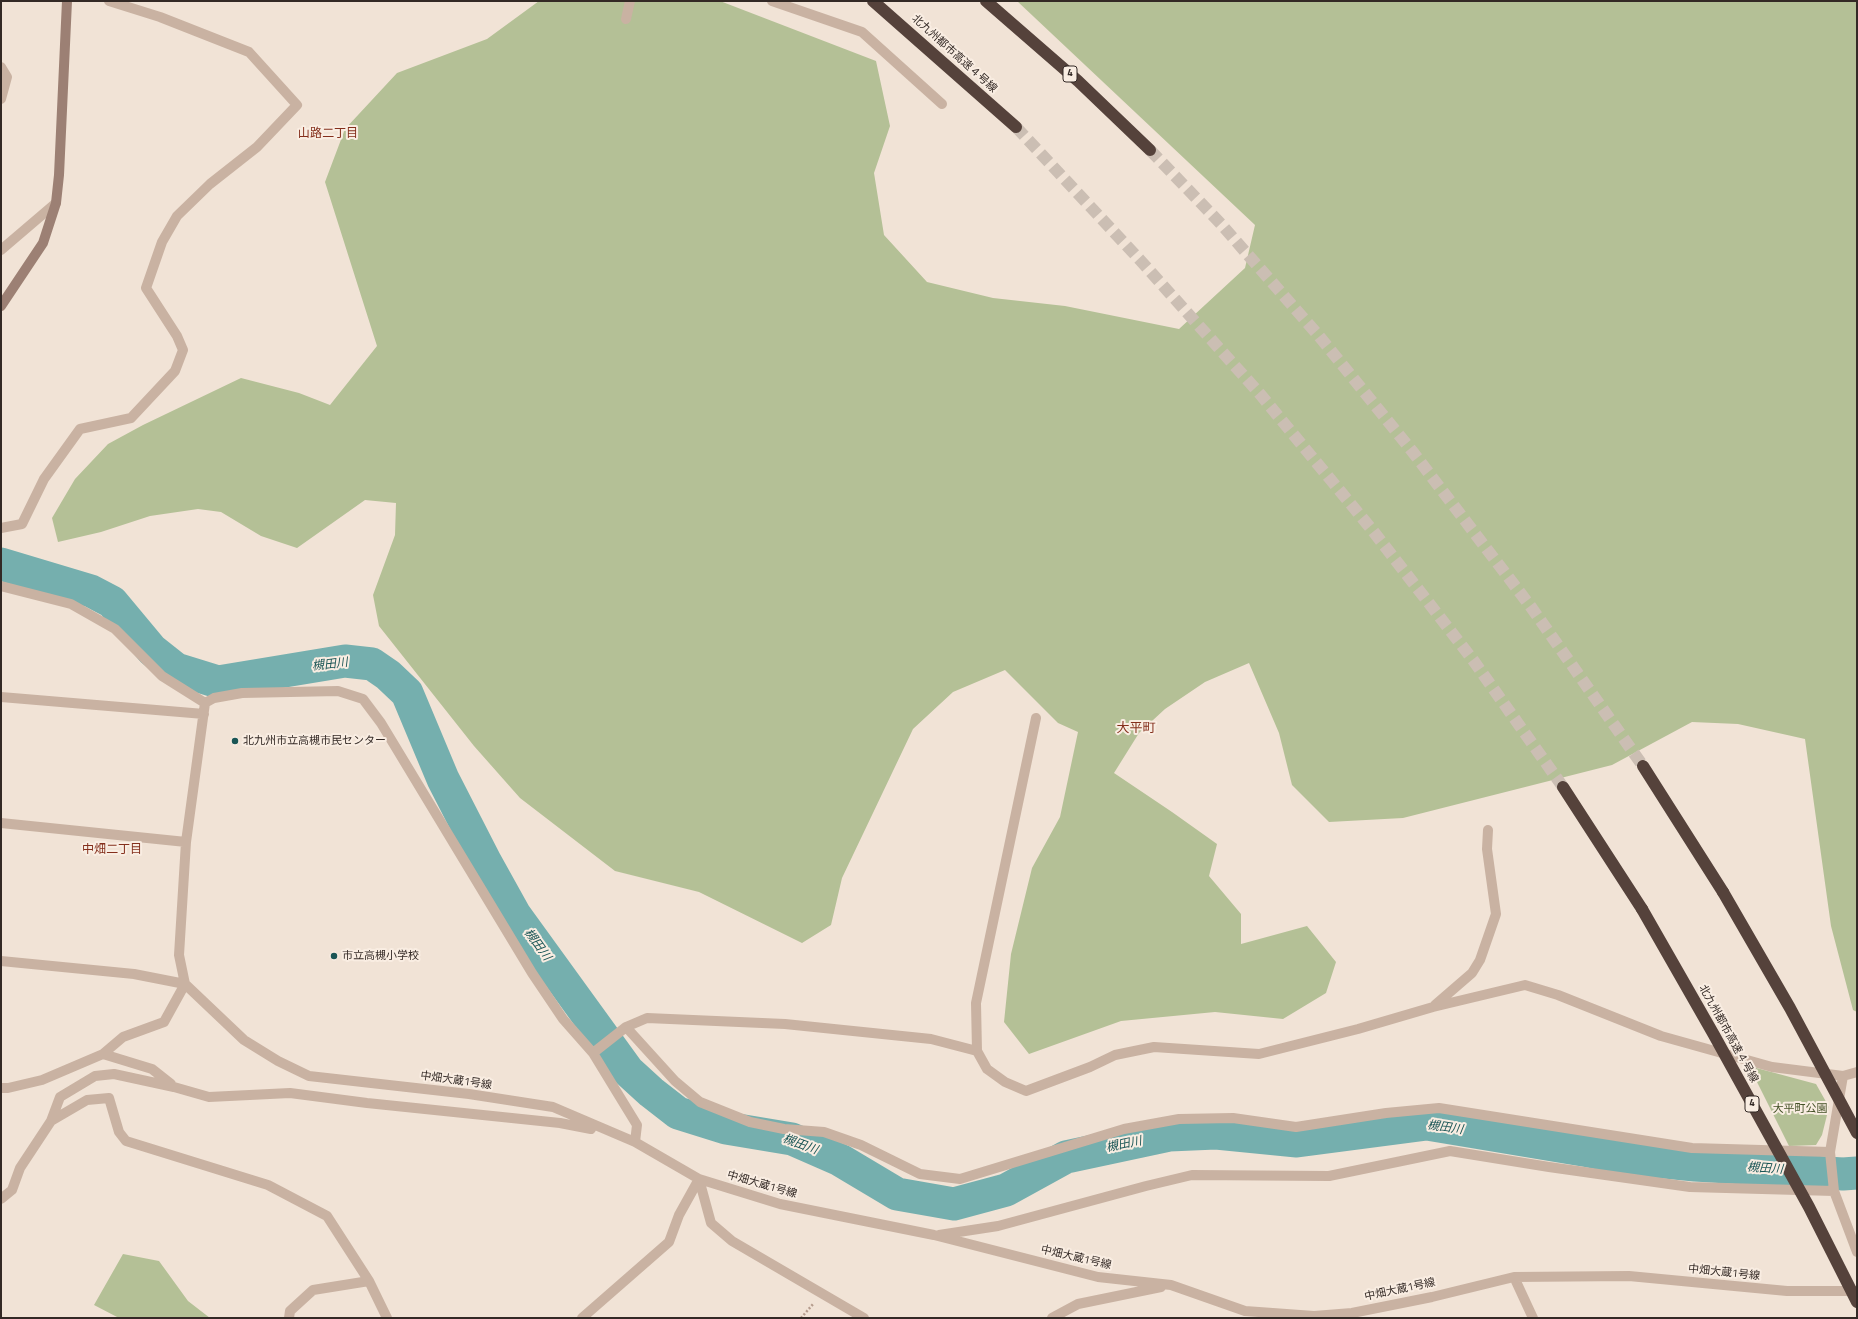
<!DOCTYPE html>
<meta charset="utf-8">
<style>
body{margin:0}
#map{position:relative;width:1858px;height:1319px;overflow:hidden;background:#f1e3d6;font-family:"Titillium Web",sans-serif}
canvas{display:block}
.frame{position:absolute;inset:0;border:2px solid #332925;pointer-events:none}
</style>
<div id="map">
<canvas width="1858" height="1319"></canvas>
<div class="frame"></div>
</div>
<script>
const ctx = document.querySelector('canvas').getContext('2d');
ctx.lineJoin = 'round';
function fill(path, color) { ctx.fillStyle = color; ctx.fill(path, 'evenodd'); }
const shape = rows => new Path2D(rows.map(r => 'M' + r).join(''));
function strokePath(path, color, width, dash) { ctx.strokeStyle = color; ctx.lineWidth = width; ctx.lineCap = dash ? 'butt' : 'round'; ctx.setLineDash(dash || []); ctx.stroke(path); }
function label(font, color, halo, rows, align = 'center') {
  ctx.font = font + ' "Titillium Web","Noto Sans JP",sans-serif'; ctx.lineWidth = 4; ctx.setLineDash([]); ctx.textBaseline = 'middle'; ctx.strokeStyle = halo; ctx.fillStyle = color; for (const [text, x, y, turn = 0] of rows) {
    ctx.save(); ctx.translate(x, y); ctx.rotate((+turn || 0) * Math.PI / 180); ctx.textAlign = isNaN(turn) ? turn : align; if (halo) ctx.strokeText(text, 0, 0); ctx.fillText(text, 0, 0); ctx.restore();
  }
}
fill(shape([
 [539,1,720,1,876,61,890,126,874,173,884,235,927,282,993,298,1065,306,1179,329,1245,268,1255,225,1017,1,1857,1,1857,1012,1853,1010,1831,926,1805,739,1738,724,1692,722,1612,765,1403,818,1329,822,1292,785,1279,733,1249,663,1205,682,1165,709,1139,733,1114,773,1172,812,1217,844,1209,876,1241,914,1241,944,1307,926,1336,962,1326,993,1283,1019,1215,1012,1121,1021,1029,1054,1004,1022,1011,954,1032,868,1060,817,1078,732,1058,723,1005,670,953,692,913,729,842,878,831,925,802,943,699,892,615,871,520,798,474,746,379,626,373,595,395,535,396,503,365,500,297,548,261,536,221,512,198,509,150,516,101,532,58,542,52,518,75,479,108,444,143,425,241,378,299,393,330,405,377,346,325,182,345,129,397,73,487,39],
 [1749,1066,1816,1084,1829,1107,1822,1135,1816,1145,1789,1146],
 [123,1254,159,1261,188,1301,210,1318,119,1318,94,1305]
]), '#b4c096');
strokePath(shape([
 [1,564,91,591,112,602,152,650,176,669,218,682,345,661,372,664,388,675,407,693,443,779,485,861,515,915,628,1071,651,1092,678,1113,726,1128,792,1139,840,1160,897,1194,954,1204,1006,1190,1066,1157,1169,1135,1216,1133,1297,1141,1427,1124,1589,1151,1624,1158,1695,1165,1843,1174,1857,1173]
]), '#75afae', 33);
strokePath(shape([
 [1016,127,1140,260,1260,394,1373,531,1473,660,1563,787],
 [1150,150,1221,224,1319,336,1412,451,1531,607,1643,766]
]), '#cbbeb3', 12, [12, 6]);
strokePath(shape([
 [801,1318,814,1303]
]), '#b59c8d', 2.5, [2, 2]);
strokePath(shape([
 [772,1,862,32,942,104],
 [626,19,630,1],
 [1,67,7,77,1,99],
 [1,250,56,203],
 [1,528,22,524,44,479,80,429,131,418,175,371,183,350,177,336,146,288,162,242,177,216,210,184,257,147,297,105,249,52,160,17,109,1],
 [1,586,71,604,115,629,162,676,205,703],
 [1,697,204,714],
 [205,703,214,698,242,693,338,691,363,699,381,723,532,973,563,1019,593,1053,618,1094,637,1125,635,1142],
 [1036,718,976,1003,977,1051,987,1069,1005,1082,1026,1091,1090,1067,1115,1055,1154,1047,1259,1054,1358,1029,1433,1007,1525,985,1558,995,1661,1036,1772,1067,1843,1076,1857,1072],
 [1,823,186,842],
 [1,961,134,974,185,984,244,1040,278,1061,309,1076,469,1094,553,1107,635,1142,699,1179,780,1204,934,1235,1098,1277,1171,1285,1245,1311,1314,1316,1352,1313,1432,1297,1514,1277,1629,1276,1787,1291,1857,1291],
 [1435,1005,1472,973,1480,960,1496,914,1487,849,1488,830],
 [626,1027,675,1081,700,1102,750,1122,784,1129,824,1132,861,1145,920,1174,960,1179,1124,1129,1179,1119,1233,1118,1296,1127,1386,1113,1439,1108,1692,1148,1830,1152,1843,1076],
 [593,1053,626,1027,647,1018,785,1024,931,1039,977,1051],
 [103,1054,123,1037,164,1022,185,984,179,955,186,842,205,703],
 [1,1088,8,1088,42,1080,103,1054,152,1069,171,1084],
 [51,1121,87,1100,109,1098,119,1132,126,1141,268,1185,327,1216,369,1281,387,1318],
 [1830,1152,1834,1191],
 [699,1179,711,1223,732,1241,864,1318],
 [1,1199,12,1190,20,1168,51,1121,60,1097,95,1076,114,1074,174,1087,209,1097,290,1093,367,1103,560,1123,591,1129],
 [939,1235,998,1226,1146,1186,1192,1175,1329,1176,1450,1151,1549,1167,1690,1187,1834,1191,1857,1252],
 [1514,1277,1533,1318],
 [289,1318,290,1311,313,1290,369,1281],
 [582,1318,669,1242,679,1215,699,1179],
 [1052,1318,1078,1304,1161,1287]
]), '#c9b2a2', 10);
strokePath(shape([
 [1,306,43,243,56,203,59,175,67,1]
]), '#9c8074', 10);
strokePath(shape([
 [873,1,1016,127],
 [986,1,1078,81,1150,150],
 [1643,766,1723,892],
 [1563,787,1642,909]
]), '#55423b', 12);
strokePath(shape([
 [1723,892,1790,1008,1857,1133],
 [1642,909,1714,1035,1809,1207,1857,1302]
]), '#55423b', 12);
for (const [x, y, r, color] of [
 [235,741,4,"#1a5555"],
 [334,956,4,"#1a5555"]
]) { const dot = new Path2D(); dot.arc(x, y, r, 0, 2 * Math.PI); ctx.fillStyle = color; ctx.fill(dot); strokePath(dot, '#f9ede2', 1.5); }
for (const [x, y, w] of [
 [1070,74,14],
 [1752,1104,14]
]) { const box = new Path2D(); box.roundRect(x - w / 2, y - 8, w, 16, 3); ctx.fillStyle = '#f9ede2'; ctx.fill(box); strokePath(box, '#332925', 1); }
label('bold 10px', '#332925', null, [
 ["4",1070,74],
 ["4",1752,1104]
]);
label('11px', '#332925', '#f9ede2', [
 ["北九州都市高速４号線",954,54,42],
 ["北九州都市高速４号線",1728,1034,61],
 ["中畑大蔵1号線",456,1081,8],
 ["中畑大蔵1号線",762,1185,16],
 ["中畑大蔵1号線",1076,1258,13],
 ["中畑大蔵1号線",1724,1273,6],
 ["中畑大蔵1号線",1400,1290,-12]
]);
label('11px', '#332925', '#f9ede2', [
 ["北九州市立高槻市民センター",243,741],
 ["市立高槻小学校",342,956]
], 'left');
label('11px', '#455228', '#f9ede2', [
 ["大平町公園",1800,1109]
]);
label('12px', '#842f1c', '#f9ede2', [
 ["山路二丁目",328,134],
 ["中畑二丁目",112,850]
]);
label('italic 12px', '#1a5555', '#f9ede2', [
 ["槻田川",330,665,-7],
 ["槻田川",537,945,54],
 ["槻田川",1445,1128,8],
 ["槻田川",800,1145,20],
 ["槻田川",1124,1145,-12],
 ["槻田川",1765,1169,4]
]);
label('13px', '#842f1c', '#f9ede2', [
 ["大平町",1136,729]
]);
</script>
